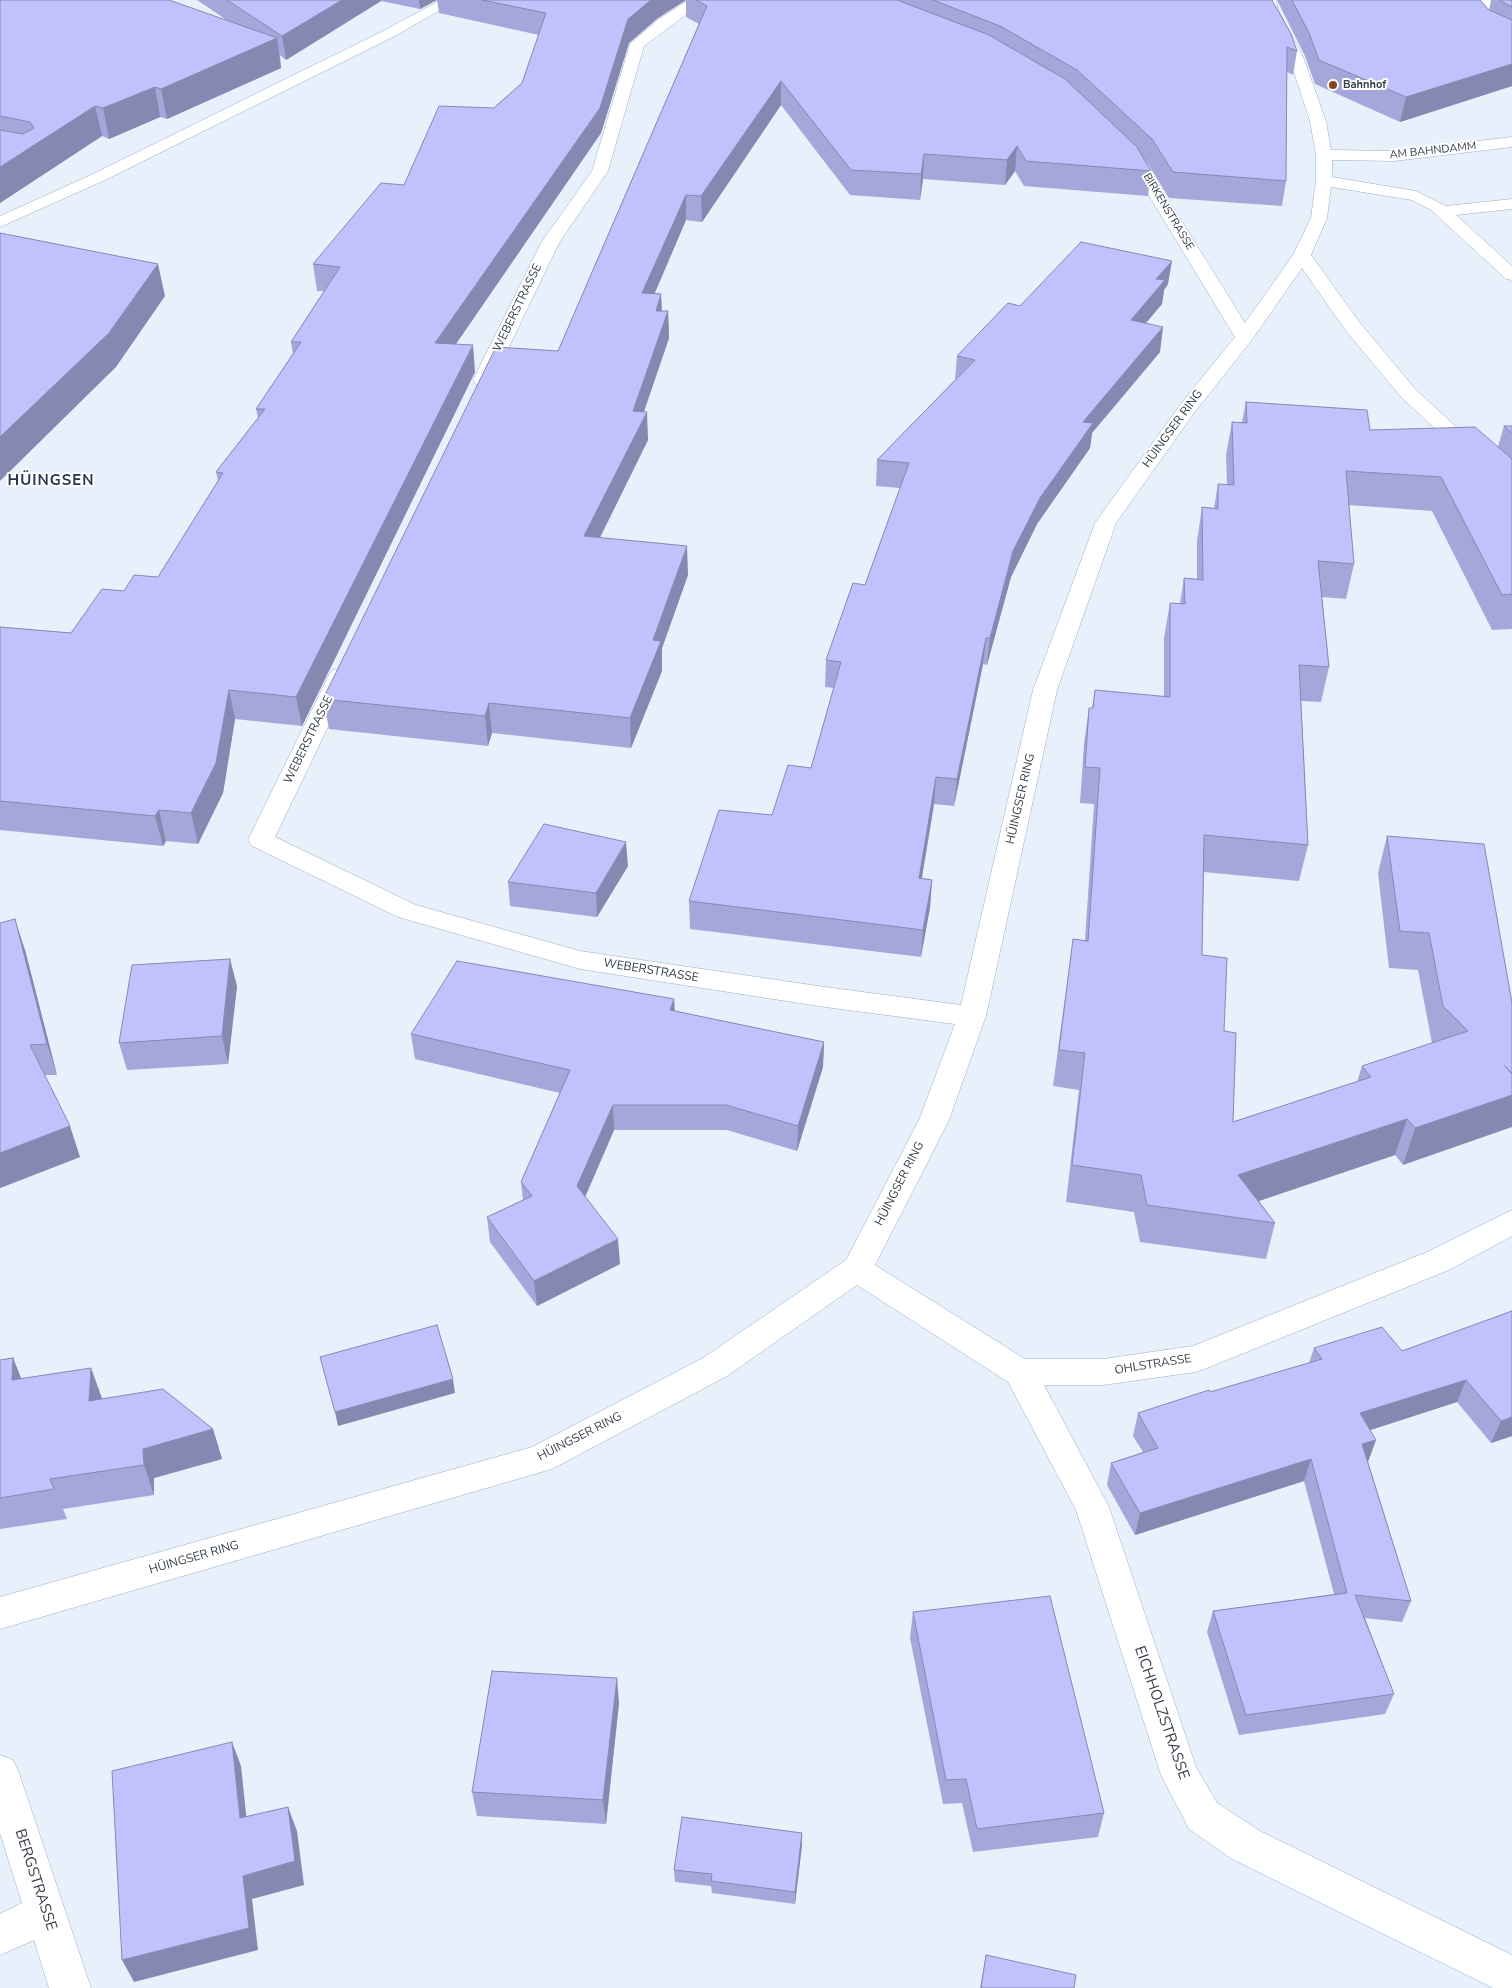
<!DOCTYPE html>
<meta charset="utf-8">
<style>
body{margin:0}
canvas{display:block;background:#e7f0fb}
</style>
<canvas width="1512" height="1988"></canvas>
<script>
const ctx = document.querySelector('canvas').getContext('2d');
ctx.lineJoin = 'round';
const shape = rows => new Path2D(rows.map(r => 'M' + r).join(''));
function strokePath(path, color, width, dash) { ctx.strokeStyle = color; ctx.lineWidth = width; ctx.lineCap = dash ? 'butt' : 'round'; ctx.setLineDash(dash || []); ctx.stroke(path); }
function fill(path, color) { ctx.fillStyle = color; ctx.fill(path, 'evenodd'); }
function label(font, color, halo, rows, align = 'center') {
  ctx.font = font + ' "Nunito Sans",sans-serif'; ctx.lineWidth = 4; ctx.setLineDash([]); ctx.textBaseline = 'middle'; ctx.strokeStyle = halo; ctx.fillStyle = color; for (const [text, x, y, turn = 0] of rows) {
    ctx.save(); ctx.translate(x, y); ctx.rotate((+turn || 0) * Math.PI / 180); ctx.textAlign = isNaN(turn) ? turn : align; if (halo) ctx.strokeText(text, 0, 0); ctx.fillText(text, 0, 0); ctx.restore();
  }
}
const minor = shape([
 [441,0,458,0,393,37,103,181,0,227,0,216,91,175,383,31,441,0],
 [689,0,706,0,644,46,608,171,559,243,493,380,490,384,476,384,473,380,541,243,592,171,630,44,659,19,689,0],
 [1262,0,1276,0,1278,10,1303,57,1326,121,1331,150,1394,151,1512,137,1512,147,1394,161,1332,160,1332,177,1416,191,1446,206,1512,199,1512,209,1456,215,1512,266,1512,280,1506,279,1431,210,1412,200,1331,187,1327,218,1311,255,1360,323,1416,390,1512,478,1512,495,1505,493,1402,398,1346,331,1302,268,1251,341,1194,413,1116,523,1057,690,986,1016,949,1120,875,1265,1025,1359,1103,1359,1193,1346,1427,1252,1512,1210,1512,1236,1449,1270,1207,1368,1196,1372,1103,1385,1044,1385,1109,1507,1196,1767,1217,1803,1260,1831,1512,1955,1512,1988,1493,1988,1232,1859,1189,1829,1161,1775,1076,1510,1008,1382,857,1285,727,1376,552,1469,0,1629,0,1597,532,1447,703,1358,846,1260,919,1120,955,1024,825,1007,580,969,398,917,252,846,248,840,329,675,333,670,341,668,349,670,353,675,275,837,416,905,580,951,825,987,961,1005,1033,690,1095,523,1180,405,1235,337,1134,171,1119,154,1127,149,1133,151,1147,165,1245,323,1293,255,1311,218,1316,181,1316,155,1310,121,1289,57,1264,10,1262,0],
 [1481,0,1500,0,1485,14,1494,25,1512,35,1512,45,1484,31,1470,14,1481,0],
 [0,1755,13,1760,19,1773,91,1988,49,1988,34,1940,0,1955,0,1914,22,1903,0,1833,0,1755]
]);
strokePath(minor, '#99aec8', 1);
fill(minor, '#fff');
fill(shape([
 [0,0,228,21,197,0,437,0,420,9,381,1,286,60,280,55,281,68,167,119,160,117,109,139,102,136,0,203],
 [437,0,686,0,658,18,629,43,601,133,456,344,475,372,302,726,235,719,223,793,198,844,166,841,163,846,0,830,0,627,71,633,124,591,158,577,218,481,216,472,258,418,256,409,293,354,291,342,324,291,317,291,313,264,522,83,539,35,439,13],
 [686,0,1272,0,1297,51,1293,75,1287,72,1286,181,1282,206,1169,198,1148,164,1145,160,1151,171,1148,196,1024,186,1015,171,1005,185,923,179,920,200,850,195,781,105,702,222,686,220,655,293,661,294,662,311,668,311,669,338,644,412,648,440,600,538,688,575,662,648,662,671,631,748,492,733,488,746,329,729,323,699,558,351,699,24,686,17],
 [1277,0,1480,0,1489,10,1491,0,1512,0,1512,86,1400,122,1315,84,1305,56],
 [1168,284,1164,290,1162,304,1146,323,1160,352,1092,433,1090,448,1037,524,1011,577,987,665,983,664,954,806,934,804,922,878,932,880,930,907,921,957,690,929,689,901,772,815,811,768,834,688,825,687,826,660,865,585,900,488,876,486,877,460,955,380,957,356,1020,306],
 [1246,402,1370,430,1498,447,1504,426,1512,426,1512,629,1492,630,1432,511,1349,505,1354,564,1346,599,1322,597,1329,667,1321,702,1301,701,1308,845,1299,881,1204,872,1202,955,1224,1031,1233,1122,1357,1082,1362,1066,1432,1043,1418,970,1389,968,1378,873,1387,836,1512,1003,1403,1165,1395,1155,1259,1201,1275,1223,1266,1259,1140,1242,1134,1212,1066,1202,1079,1090,1053,1086,1073,939,1085,941,1094,804,1080,803,1084,744,1089,708,1092,708,1095,690,1164,697,1164,638,1170,603,1180,604,1184,578,1197,579,1197,541,1202,507,1214,508,1218,484,1227,485,1226,455,1232,422,1242,422],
 [628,866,597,917,510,906,508,882],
 [0,923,25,950,57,1075,45,1075,80,1157,0,1188],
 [237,986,228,1064,127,1070,119,1043],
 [674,999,675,1011,824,1042,823,1067,797,1151,727,1130,614,1130,585,1197,620,1264,537,1306,490,1242,487,1217,523,1200,521,1182,560,1093,415,1059,411,1034],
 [1512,1311,1512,1436,1491,1443,1457,1402,1370,1430,1368,1462,1411,1601,1402,1622,1365,1618,1394,1694,1385,1714,1239,1735,1207,1632,1213,1611,1334,1594,1304,1481,1135,1535,1107,1485,1111,1463,1143,1452,1133,1436,1138,1413,1309,1363,1314,1348,1402,1351],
 [13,1358,21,1378,102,1398,102,1399,213,1429,222,1459,154,1478,154,1495,63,1509,67,1519,0,1529,0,1360],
 [913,1612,1104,1813,1098,1837,973,1852,962,1803,943,1804,910,1638],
 [619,1703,606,1824,477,1816,472,1792],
 [802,1845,795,1904,712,1893,711,1886,675,1882,674,1870],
 [986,1955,1074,1988,980,1988]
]), '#a5a7da');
fill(shape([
 [342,0,381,0,381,1,286,60,282,36],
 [419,0,437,0,420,9],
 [651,0,686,0,658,18,629,43,601,133,438,370,435,343,628,19],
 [277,38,281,68,167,119,161,89],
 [1512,64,1512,86,1400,122,1406,97],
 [781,81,781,105,702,222,701,196],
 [155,87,160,117,109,139,103,108],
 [95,106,102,136,0,203,0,167],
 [1017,146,1015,171,1005,185,1007,160],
 [924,154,923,179,920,200,921,174],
 [686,195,686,220,643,320,642,293],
 [1172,261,1168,284,1164,290,1162,304,1128,344,1131,320,1156,279],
 [158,264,165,296,116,367,0,481,0,437],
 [661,294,662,320,656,311],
 [668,311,669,338,635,437,647,412,648,440,586,565,584,536,633,411],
 [1163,327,1160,352,1092,433,1090,448,1037,524,1011,577,987,665,990,638,1013,551,1040,498,1083,422],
 [473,345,475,372,302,726,296,697],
 [687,546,688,575,662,648,662,671,631,748,630,718,653,640],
 [986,638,983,664,954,806,957,779],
 [229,690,235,719,223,793,198,844,191,813],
 [489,703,492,733,488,746,485,716],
 [936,777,934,804,917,906,919,878],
 [159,810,166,841,163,846,155,816],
 [626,842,628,866,597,917,596,893],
 [932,880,930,907,921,957,923,930],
 [15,919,25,950,57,1075,47,1044],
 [230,959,237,986,228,1064,222,1036],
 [674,999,675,1024,670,1010],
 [824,1042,823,1067,797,1151,798,1126],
 [1512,1095,1512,1127,1403,1165,1415,1128],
 [613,1105,614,1130,579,1211,577,1186],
 [1407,1119,1395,1155,1229,1211,1238,1175],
 [70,1126,80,1157,0,1188,0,1153],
 [618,1239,620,1264,537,1306,534,1281],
 [13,1358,25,1388,12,1380],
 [91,1368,102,1398,100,1431,89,1401],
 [453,1379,455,1393,338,1426,335,1412],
 [1466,1380,1457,1402,1352,1436,1360,1413],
 [1512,1417,1512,1436,1491,1443,1501,1421],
 [213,1429,222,1459,154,1478,154,1495,144,1465,143,1449],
 [1376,1440,1368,1462,1362,1444],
 [1311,1459,1304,1481,1135,1535,1140,1513],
 [617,1678,619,1703,606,1824,603,1800],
 [232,1742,241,1766,249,1842,240,1818],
 [288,1807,297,1831,304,1885,252,1899,258,1950,134,1982,122,1960,243,1876],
 [802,1833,802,1845,795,1904,795,1892]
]), '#8688b1');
const building = shape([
 [0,0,169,0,277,38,161,89,155,87,103,108,95,106,0,167,0,130,23,134,34,128,30,122,0,116,0,0],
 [227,0,342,0,282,36,227,0],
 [482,0,651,0,628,19,600,108,435,343,473,345,296,697,229,690,216,763,191,813,159,810,155,816,0,801,0,627,71,633,102,589,124,591,134,575,158,577,223,473,216,472,265,409,256,409,301,342,291,342,340,267,313,264,381,183,404,185,439,106,494,108,522,83,546,13,482,0],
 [696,0,897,0,989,35,1065,79,1137,147,1151,171,1026,161,1017,146,1007,160,924,154,921,174,851,170,781,81,701,196,686,195,642,293,661,294,656,311,668,311,633,411,647,412,584,536,687,546,653,640,661,641,630,718,489,703,485,716,323,699,496,347,558,351,707,6,696,0],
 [933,0,1272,0,1291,34,1297,51,1287,47,1286,181,1173,172,1152,139,1077,70,1000,26,933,0],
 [1292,0,1480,0,1489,10,1512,20,1512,64,1406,97,1319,60,1309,33,1292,0],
 [1500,0,1512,0,1512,7,1501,1,1500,0],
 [0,233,158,264,109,333,0,437,0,233],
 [1081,242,1172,261,1156,279,1165,280,1131,320,1163,327,1083,422,1093,423,1040,498,1013,551,990,638,986,638,957,779,936,777,919,878,932,880,923,930,689,901,719,810,772,815,788,765,811,768,841,662,826,660,853,583,865,585,909,463,877,460,975,360,957,356,1008,303,1020,306,1081,242],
 [1246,402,1367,410,1370,430,1475,427,1512,459,1512,594,1502,595,1441,477,1346,471,1354,564,1318,561,1329,667,1299,665,1308,845,1204,835,1202,955,1227,958,1224,1031,1236,1033,1233,1122,1371,1077,1362,1066,1468,1031,1443,1006,1429,933,1400,931,1387,836,1484,844,1512,1003,1512,1073,1504,1065,1512,1074,1512,1095,1415,1128,1407,1119,1238,1175,1275,1223,1147,1205,1141,1175,1072,1165,1085,1053,1059,1050,1073,939,1088,941,1100,768,1085,767,1089,708,1093,708,1095,690,1170,697,1170,603,1185,604,1184,578,1203,580,1202,507,1218,509,1218,484,1234,485,1232,422,1247,423,1246,402],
 [1504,426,1512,426,1512,433,1504,426],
 [544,824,626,842,596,893,508,882,544,824],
 [15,919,47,1044,30,1045,70,1126,0,1153,0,923,15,919],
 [230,959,222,1036,119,1043,132,965,230,959],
 [457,961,674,999,670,1010,824,1042,798,1126,726,1105,613,1105,577,1186,618,1239,534,1281,487,1217,532,1196,521,1182,570,1070,411,1034,457,961],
 [1512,1311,1512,1417,1501,1421,1466,1380,1360,1413,1376,1440,1362,1444,1411,1601,1355,1595,1394,1694,1246,1715,1213,1611,1347,1593,1311,1459,1140,1513,1111,1463,1158,1448,1138,1413,1209,1390,1210,1392,1322,1359,1314,1348,1382,1327,1402,1351,1512,1311],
 [437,1325,453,1379,335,1412,320,1357,437,1325],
 [13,1358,12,1380,91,1368,89,1401,163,1389,213,1429,143,1449,144,1465,50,1479,54,1489,0,1498,0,1360,13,1358],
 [1050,1596,1104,1813,977,1829,966,1779,946,1780,913,1612,1050,1596],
 [492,1671,617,1678,603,1800,472,1792,492,1671],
 [232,1742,240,1818,288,1807,295,1861,243,1876,249,1928,122,1960,112,1771,232,1742],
 [682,1817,802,1833,795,1892,711,1881,712,1874,674,1870,682,1817],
 [986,1955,1076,1975,1074,1988,981,1988,986,1955]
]);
fill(building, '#c0c2fd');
strokePath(building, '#8688b1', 1);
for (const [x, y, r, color] of [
 [1333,85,5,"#88431b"]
]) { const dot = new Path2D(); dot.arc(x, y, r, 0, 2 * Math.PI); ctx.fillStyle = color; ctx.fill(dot); strokePath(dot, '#fff', 2); }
label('bold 11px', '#353e49', '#fff', [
 ["Bahnhof",1343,85]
], 'left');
label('11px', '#353e49', '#fff', [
 ["AM BAHNDAMM",1433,151,-6],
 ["BIRKENSTRASSE",1168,212,59]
]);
label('12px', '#353e49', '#fff', [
 ["WEBERSTRASSE",518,308,-64],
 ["HÜINGSER RING",1173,429,-54],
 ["WEBERSTRASSE",309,740,-64],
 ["HÜINGSER RING",1021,799,-77],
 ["WEBERSTRASSE",651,971,9],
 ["HÜINGSER RING",900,1184,-63],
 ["OHLSTRASSE",1153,1365,-9],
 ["HÜINGSER RING",580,1437,-27],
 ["HÜINGSER RING",194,1558,-16]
]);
ctx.letterSpacing = '1px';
label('bold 15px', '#24364b', '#fff', [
 ["HÜINGSEN",51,481]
]);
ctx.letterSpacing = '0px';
label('15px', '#353e49', '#fff', [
 ["EICHHOLZSTRASSE",1161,1713,71],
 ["BERGSTRASSE",35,1880,72]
]);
</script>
